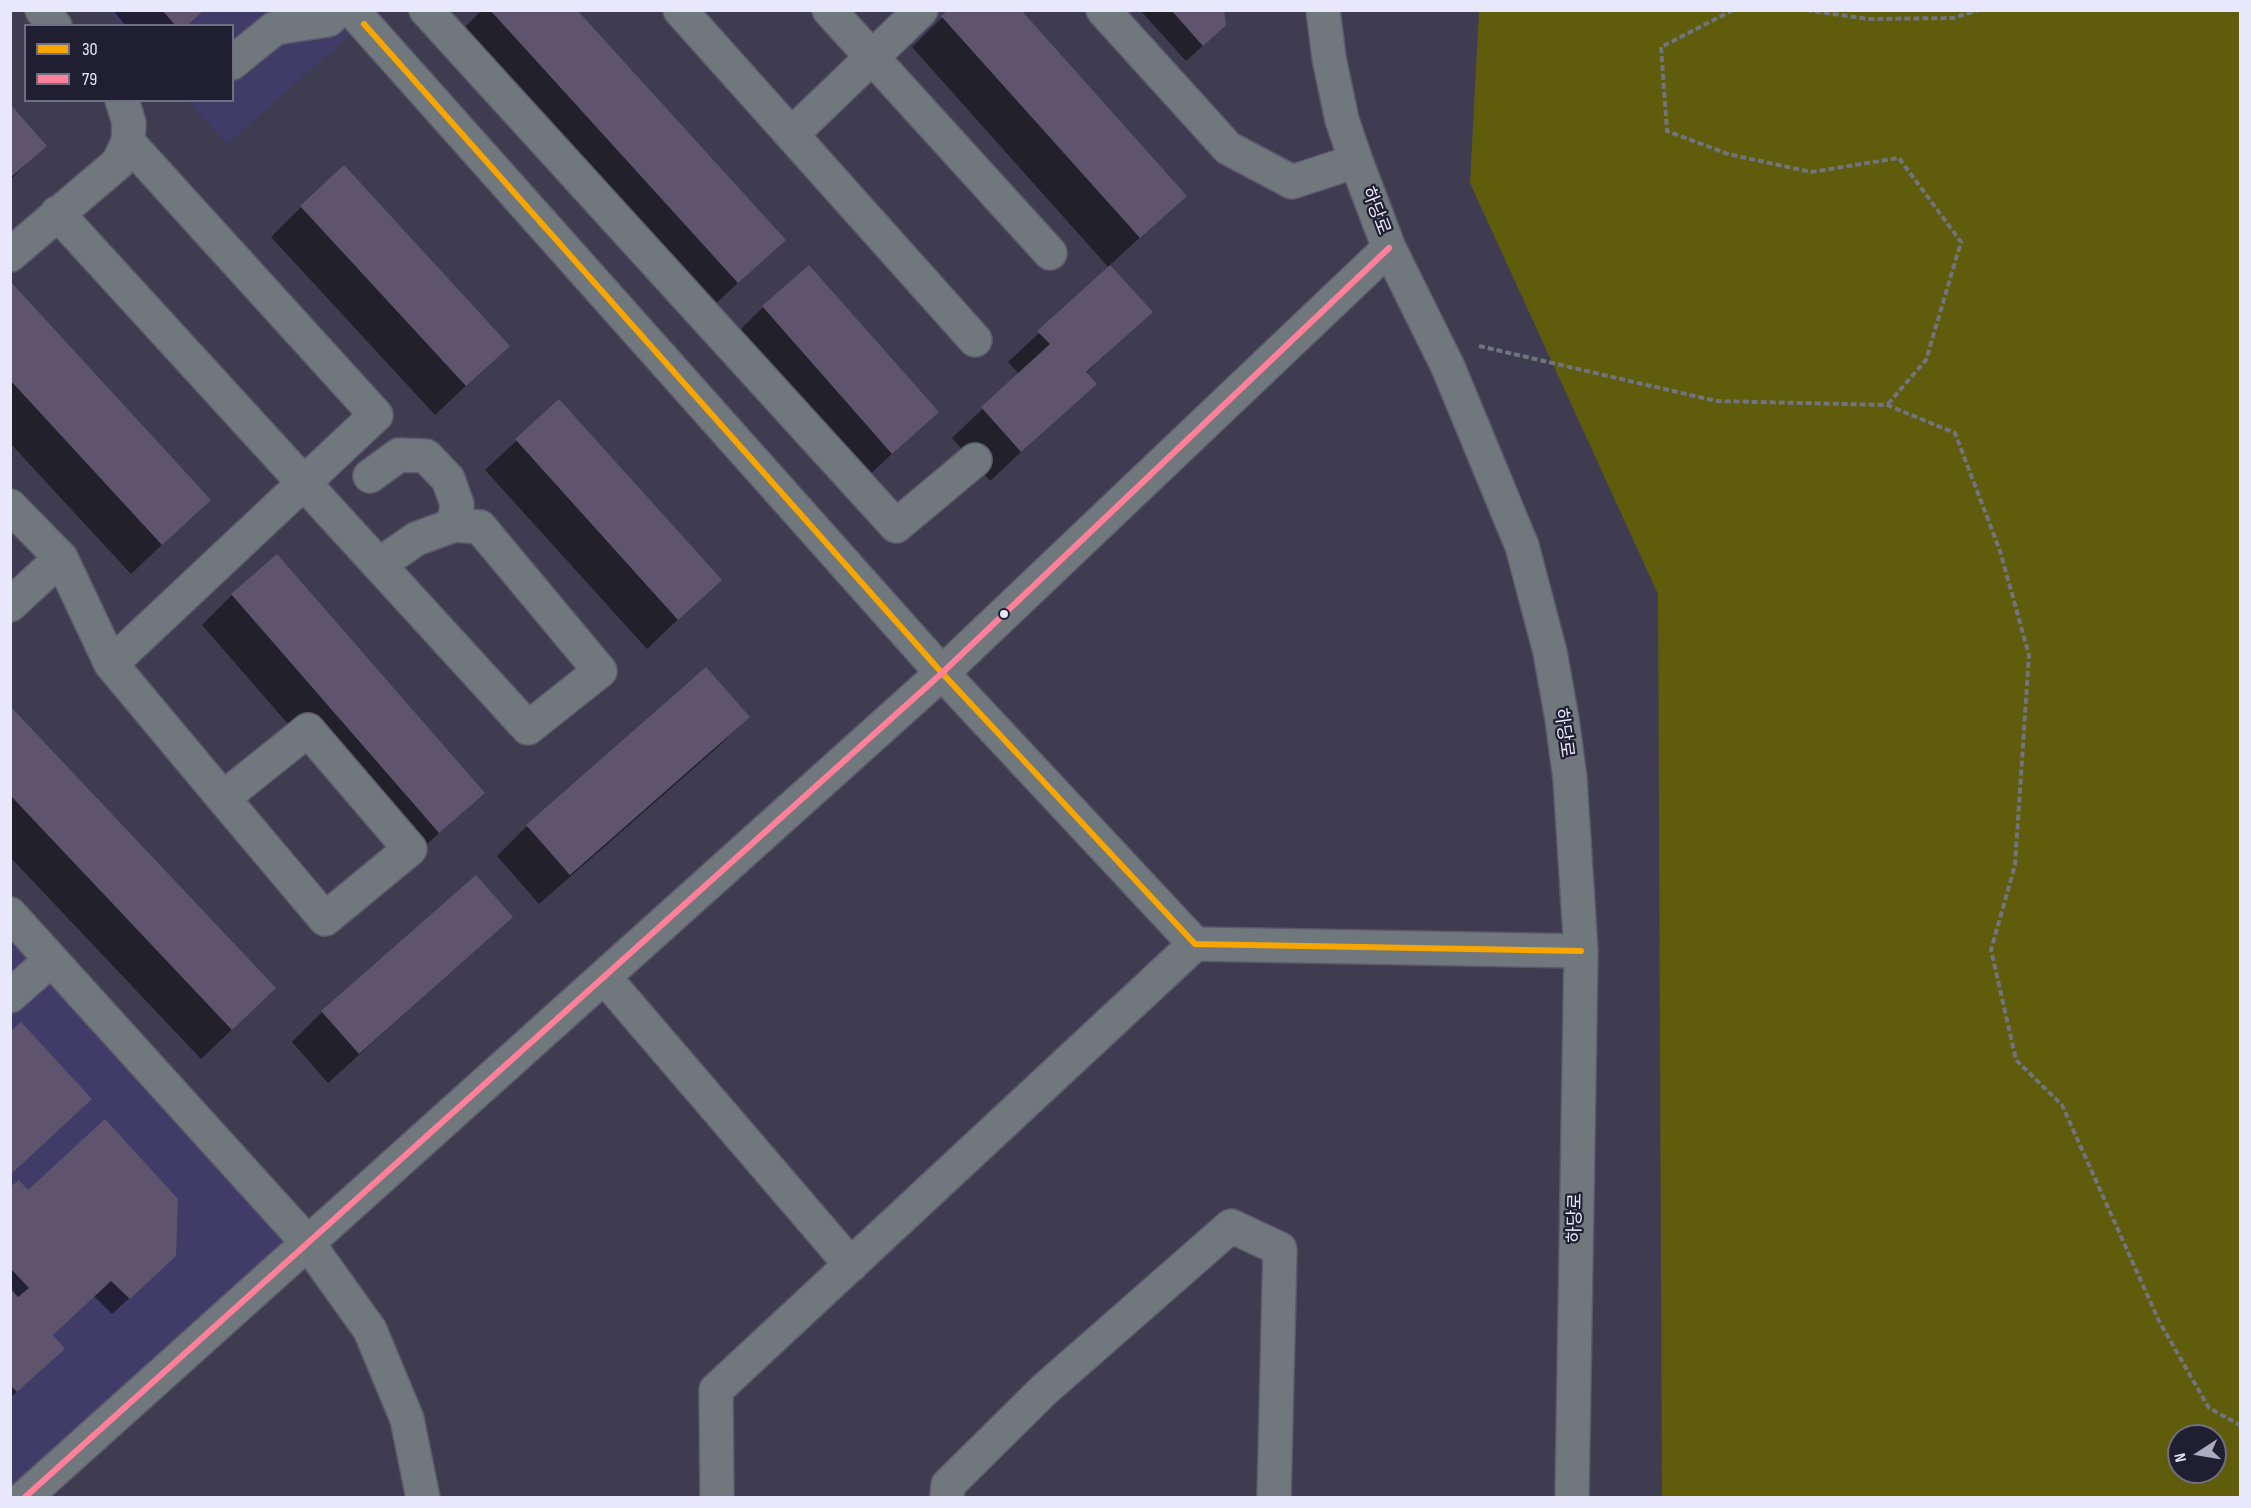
<!DOCTYPE html>
<meta charset="utf-8">
<style>
body{margin:0}
#map{position:relative;width:2251px;height:1508px;overflow:hidden;background:#3f3c52;font-family:"Sofia Sans Condensed",sans-serif}
canvas{display:block}
.frame{position:absolute;inset:0;border:12px solid #e8e7fc;pointer-events:none}
.legend{position:absolute;left:24px;top:24px;width:210px;height:78px;box-sizing:border-box;background:#201e31;border:2px solid #706e82;margin:0;padding:8px 10px;list-style:none;font-size:18px;color:#e8e7fc}
.legend li{display:flex;align-items:center;gap:12px;height:30px}
.legend b{width:30px;border:2px solid #706e82}
.north{position:absolute;left:2167px;top:1424px;width:60px;height:60px;box-sizing:border-box;background:#201e31;border:2px solid #706e82;border-radius:50%;rotate:258deg;font-size:16px;font-weight:700;line-height:24px;text-align:center;color:#e8e7fc}
.north::after{content:'';display:block;margin:auto;width:21px;height:27px;background:#adabc0;clip-path:polygon(50% 0,100% 100%,50% 72%,0 100%)}
</style>
<div id="map">
<canvas width="2251" height="1508"></canvas>
<div class="frame"></div>
<ul class="legend">
<li><b style="height:8px;background:#f7a600"></b>30</li>
<li><b style="height:8px;background:#ff8098"></b>79</li>
</ul>
<div class="north">N</div>
</div>
<script>
const ctx = document.querySelector('canvas').getContext('2d');
ctx.lineJoin = 'round';
function fill(path, color) { ctx.fillStyle = color; ctx.fill(path, 'evenodd'); }
const shape = rows => new Path2D(rows.map(r => 'M' + r).join(''));
function strokePath(path, color, width, dash) { ctx.strokeStyle = color; ctx.lineWidth = width; ctx.lineCap = dash ? 'butt' : 'round'; ctx.setLineDash(dash || []); ctx.stroke(path); }
function label(font, color, halo, rows, align = 'center') {
  ctx.font = font + ' "Sofia Sans Condensed","Noto Sans KR",sans-serif'; ctx.lineWidth = 4.5; ctx.setLineDash([]); ctx.textBaseline = 'middle'; ctx.strokeStyle = halo; ctx.fillStyle = color; for (const [text, x, y, turn = 0] of rows) {
    ctx.save(); ctx.translate(x, y); ctx.rotate((+turn || 0) * Math.PI / 180); ctx.textAlign = isNaN(turn) ? turn : align; if (halo) ctx.strokeText(text, 0, 0); ctx.fillText(text, 0, 0); ctx.restore();
  }
}
fill(shape([
 [108,11,377,11,227,144,188,101,232,100,232,26,122,25],
 [10,914,307,1242,10,1497]
]), '#413b67');
fill(shape([
 [1479,11,2240,11,2240,1497,1662,1497,1658,594,1470,183],
 [2179,1436,2215,1436,2215,1472,2179,1472]
]), '#5f5c0b');
fill(shape([
 [113,10,203,10,187,26,126,26],
 [482,10,575,10,784,239,707,312,456,36],
 [950,10,1185,196,1109,266,1151,312,1085,374,1094,384,990,481,952,438,1019,374,1008,362,1109,268,912,47],
 [1140,10,1223,10,1207,42,1186,61],
 [10,106,45,146,10,180],
 [301,207,508,346,435,415,271,237],
 [10,283,209,500,131,574,10,443],
 [763,307,936,412,861,483,733,337],
 [559,401,720,579,647,649,485,470],
 [232,595,482,793,408,862,202,625],
 [10,708,244,1018,201,1059,10,857],
 [748,717,718,747,539,904,497,856,527,826],
 [511,917,328,1083,292,1042,322,1012],
 [10,1189,28,1192,158,1272,112,1314,94,1296,51,1335,47,1365,10,1398]
]), '#0007');
fill(shape([
 [162,10,204,10,187,26,176,26],
 [490,10,577,10,786,240,738,283],
 [948,10,1021,10,1187,196,1140,238,941,16],
 [1171,10,1224,10,1226,25,1203,46],
 [10,104,47,146,10,178],
 [344,165,510,346,466,386,300,206],
 [809,265,939,412,892,454,762,306],
 [1110,265,1153,312,1086,372,1097,384,1021,452,981,407,1050,344,1037,331],
 [10,281,211,500,162,545,10,380],
 [559,399,722,580,678,620,515,439],
 [277,554,485,793,439,833,231,594],
 [706,667,750,717,570,875,526,825],
 [10,706,276,988,232,1030,10,795],
 [476,875,513,917,359,1054,321,1011],
 [21,1022,92,1099,10,1175,10,1032],
 [105,1119,178,1199,176,1256,130,1299,111,1281,53,1335,65,1349,17,1392,10,1385,10,1288,18,1297,29,1288,10,1268,10,1187,19,1180,28,1190]
]), '#5e546e');
const minor = shape([
 [42,10,55,26],
 [352,10,942,673,1195,944,1581,951],
 [426,10,896,526,975,460],
 [680,10,975,340],
 [829,10,1050,253],
 [1103,10,1228,148,1292,182,1356,161],
 [1323,10,1329,58,1342,120,1356,161,1389,248,1448,367,1522,546,1550,652,1562,719,1570,779,1581,951,1572,1498],
 [232,63,275,28,328,20,339,10],
 [792,134,921,10],
 [57,213,528,728,600,671,480,527,454,525,416,539,380,564],
 [10,255,118,163,128,142,129,123,122,100],
 [370,476,399,455,426,456,448,479,457,504,454,525],
 [10,506,61,558,111,664,223,798,325,919,410,849,308,730,223,798],
 [10,605,61,558],
 [111,664,376,415,128,142],
 [10,914,307,1242,370,1330,407,1419,423,1498],
 [605,978,851,1265],
 [10,996,51,960],
 [24,1498,942,673,1389,248],
 [717,1498,716,1390,1195,944],
 [947,1498,948,1485,1044,1390,1231,1226,1280,1249,1274,1498]
]);
strokePath(minor, '#5c596c', 36);
strokePath(shape([
 [1733,10,1661,47,1667,131,1728,154,1811,172,1899,158,1961,242,1926,360,1887,405],
 [1806,10,1868,19,1953,18,1979,10],
 [1479,346,1716,401,1887,405,1955,433,2000,551,2029,655,2015,865,1991,950,2016,1060,2062,1105,2159,1321,2209,1408,2240,1425]
]), '#71747f', 4, [6, 3]);
strokePath(minor, '#71787d', 33);
strokePath(shape([
 [364,24,942,673,1195,944,1581,951]
]), '#f7a600', 6);
strokePath(shape([
 [24,1498,942,673,1389,248]
]), '#ff8098', 6);
for (const [x, y, r, color] of [
 [1004,614,5,"#e8e7fc"]
]) { const dot = new Path2D(); dot.arc(x, y, r, 0, 2 * Math.PI); ctx.fillStyle = color; ctx.fill(dot); strokePath(dot, '#201e31', 2); }
label('18px', '#e8e7fc', '#201e31', [
 ["하당로",1375,211,69],
 ["하당로",1563,733,82],
 ["하당로",1576,1218,-89]
]);
</script>
